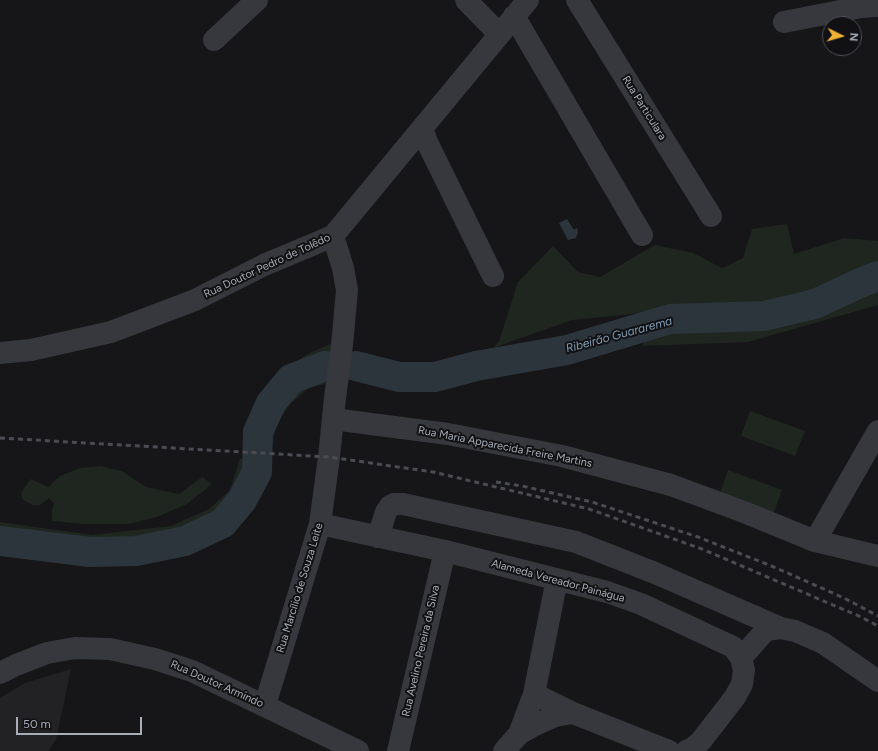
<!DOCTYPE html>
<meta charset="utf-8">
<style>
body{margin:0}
#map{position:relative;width:878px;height:751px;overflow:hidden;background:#161618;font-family:Figtree,sans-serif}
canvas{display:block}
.north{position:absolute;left:822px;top:16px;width:40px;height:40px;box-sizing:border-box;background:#111113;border:1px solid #4d4f55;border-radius:50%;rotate:95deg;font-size:11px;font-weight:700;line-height:16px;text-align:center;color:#a8adb8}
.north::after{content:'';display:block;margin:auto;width:14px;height:18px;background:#f2b134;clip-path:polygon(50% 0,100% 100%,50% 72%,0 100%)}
.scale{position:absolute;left:16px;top:717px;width:126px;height:18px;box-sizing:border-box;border:2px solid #a8adb8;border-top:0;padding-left:5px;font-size:12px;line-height:14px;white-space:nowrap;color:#a8adb8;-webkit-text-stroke:3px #111113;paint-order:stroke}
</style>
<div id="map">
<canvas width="878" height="751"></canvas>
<div class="north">N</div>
<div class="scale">50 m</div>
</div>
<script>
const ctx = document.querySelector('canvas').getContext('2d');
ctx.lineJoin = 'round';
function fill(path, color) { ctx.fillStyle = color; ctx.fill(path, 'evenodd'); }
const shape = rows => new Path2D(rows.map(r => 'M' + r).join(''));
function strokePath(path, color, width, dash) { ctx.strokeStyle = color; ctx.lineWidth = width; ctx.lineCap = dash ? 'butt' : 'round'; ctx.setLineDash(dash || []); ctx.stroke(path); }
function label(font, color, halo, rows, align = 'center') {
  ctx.font = font + ' Figtree,sans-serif'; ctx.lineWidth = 4; ctx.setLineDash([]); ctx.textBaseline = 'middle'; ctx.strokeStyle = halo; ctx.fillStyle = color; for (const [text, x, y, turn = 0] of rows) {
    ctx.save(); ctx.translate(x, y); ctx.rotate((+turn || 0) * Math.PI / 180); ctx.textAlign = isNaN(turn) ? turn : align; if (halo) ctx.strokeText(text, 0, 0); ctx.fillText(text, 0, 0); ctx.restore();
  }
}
fill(shape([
 [71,669,56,740,48,751,0,751,0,698,25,683]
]), '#222225');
fill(shape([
 [787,224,794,254,844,238,878,241,878,305,748,342,643,346,644,313,572,320,493,348,499,341,518,282,553,246,578,272,600,277,655,245,693,253,722,268,743,258,752,229],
 [334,342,325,384,309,388,290,404,276,426,272,446,243,445,251,417,268,385,288,367,308,354],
 [750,411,805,431,795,456,741,436],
 [240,459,271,460,256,495,225,532,203,543,167,556,129,563,91,564,0,552,0,522,92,535,171,526,209,509,230,490],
 [100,466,122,471,146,487,179,494,202,477,212,484,187,504,157,517,128,524,84,524,52,521,52,510,54,503,49,498,40,505,32,505,22,499,21,492,31,479,48,487,60,476,80,468],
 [728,470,782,490,773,515,719,495]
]), '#1e261f');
fill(shape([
 [567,219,574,230,577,228,578,232,576,238,568,240,559,223]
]), '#2c353c');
strokePath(shape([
 [356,366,399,377,435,377,476,366,567,350,670,319,764,316,815,304,860,283,878,276],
 [0,541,90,552,136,551,185,541,223,523,242,500,257,472,258,432,271,403,291,379,325,366]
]), '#2c353c', 30);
strokePath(shape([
 [466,0,499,34],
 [577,0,711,216],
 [514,16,642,235],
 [784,22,861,7,878,6],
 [214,40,257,0],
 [422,128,427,142,493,276],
 [0,353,31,350,111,332,195,300,264,265,333,236,528,0],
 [333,419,448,434,562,456,671,485,744,512,815,541,878,556],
 [320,524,445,551,607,592,641,604,733,647,741,658,744,670,742,684,735,697,701,741,693,748,686,751],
 [378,537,386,512,390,506,394,504,403,504,576,542,655,573,781,628],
 [815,541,878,431],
 [741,658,766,630,781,628,795,631,823,643,878,681],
 [0,673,16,665,47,653,75,648,110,649,155,659,192,671,358,751],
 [534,694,573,713,669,751],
 [265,705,320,524,329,457,335,398,342,345,347,290,343,268,333,236],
 [519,734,534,694,557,579],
 [398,751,445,551],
 [504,751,519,734,535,725,555,716,573,713]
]), '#37383d', 22);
strokePath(shape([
 [0,438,329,457,433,472,589,509,702,549,861,617,878,626],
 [496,482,522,486,592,502,698,537,774,567,844,598,878,616]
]), '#4a4c52', 3, [5, 4]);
label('11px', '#a8adb8', '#111113', [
 ["Rua Particulara",644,108,58],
 ["Rua Doutor Pedro de Tolêdo",267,266,-25],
 ["Rua Maria Apparecida Freire Martins",505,447,11],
 ["Alameda Vereador Painágua",558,581,15],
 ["Rua Marcílio de Souza Leite",300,588,-73],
 ["Rua Avelino Pereira da Silva",421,651,-77],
 ["Rua Doutor Armindo",217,684,24]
]);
label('italic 12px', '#7f9bb3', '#111113', [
 ["Ribeirão Guararema",619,335,-15]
]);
</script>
